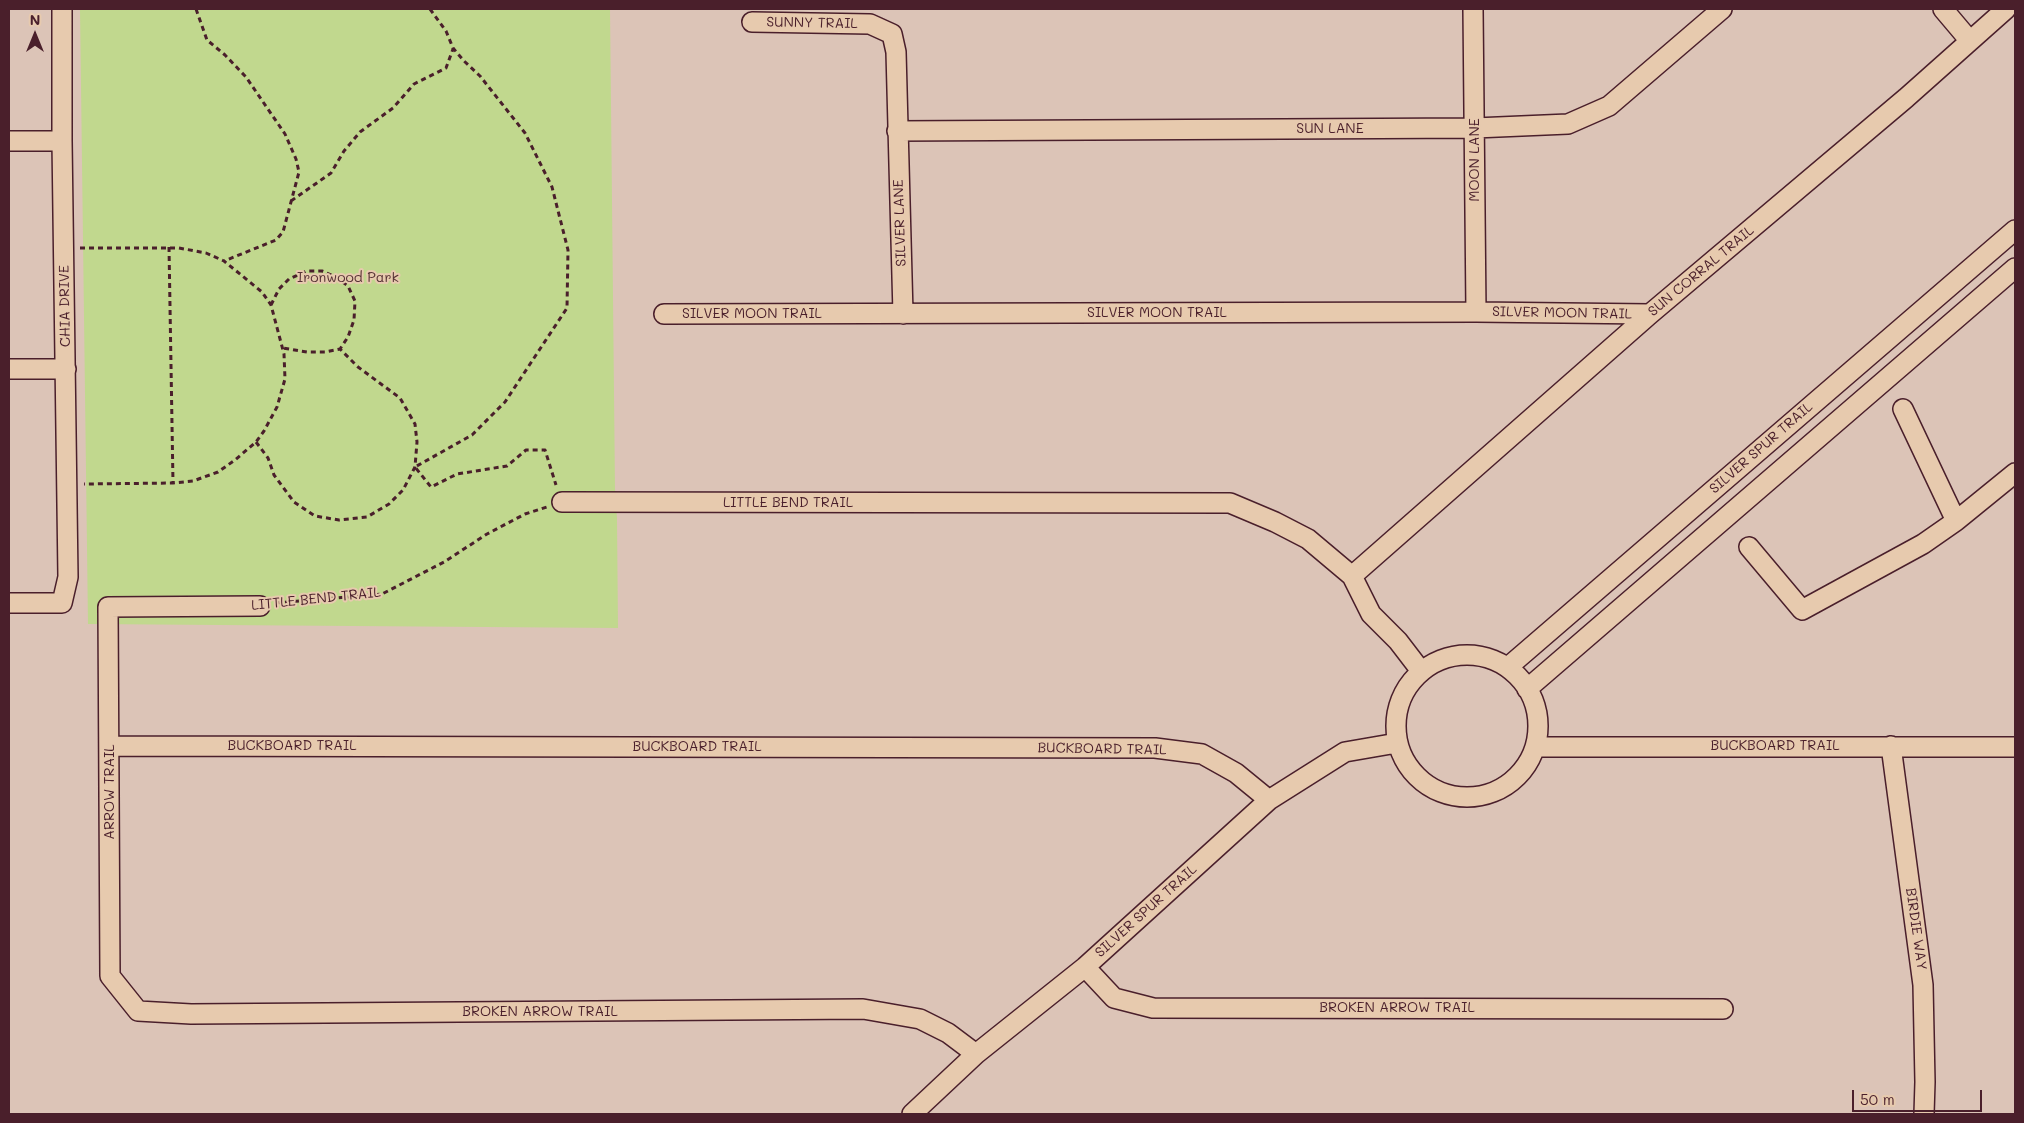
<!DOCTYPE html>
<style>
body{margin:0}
#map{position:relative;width:2024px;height:1123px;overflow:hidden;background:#dcc4b7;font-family:Mali,sans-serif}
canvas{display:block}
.frame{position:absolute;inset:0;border:10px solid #4a1f2b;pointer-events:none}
.north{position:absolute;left:10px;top:10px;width:50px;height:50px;-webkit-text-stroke:4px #e7caae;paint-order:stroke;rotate:0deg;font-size:14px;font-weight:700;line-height:20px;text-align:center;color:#4a1f2b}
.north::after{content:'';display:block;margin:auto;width:18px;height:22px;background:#4a1f2b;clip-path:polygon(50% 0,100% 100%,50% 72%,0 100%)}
.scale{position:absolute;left:1852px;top:1090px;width:130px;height:22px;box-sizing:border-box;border:2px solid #4a1f2b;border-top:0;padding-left:6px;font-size:15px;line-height:18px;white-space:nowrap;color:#4a1f2b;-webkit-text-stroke:4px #e7caae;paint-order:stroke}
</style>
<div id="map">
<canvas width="2024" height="1123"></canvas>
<div class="frame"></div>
<div class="north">N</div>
<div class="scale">50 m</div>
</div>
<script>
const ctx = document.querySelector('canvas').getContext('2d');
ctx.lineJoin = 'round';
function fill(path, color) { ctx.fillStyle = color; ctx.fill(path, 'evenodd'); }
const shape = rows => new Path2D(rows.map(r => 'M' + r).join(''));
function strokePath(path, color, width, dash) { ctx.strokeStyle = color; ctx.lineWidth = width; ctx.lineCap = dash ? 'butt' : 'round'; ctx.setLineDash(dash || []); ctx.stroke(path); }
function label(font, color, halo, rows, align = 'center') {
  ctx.font = font + ' Mali,sans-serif'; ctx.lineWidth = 4; ctx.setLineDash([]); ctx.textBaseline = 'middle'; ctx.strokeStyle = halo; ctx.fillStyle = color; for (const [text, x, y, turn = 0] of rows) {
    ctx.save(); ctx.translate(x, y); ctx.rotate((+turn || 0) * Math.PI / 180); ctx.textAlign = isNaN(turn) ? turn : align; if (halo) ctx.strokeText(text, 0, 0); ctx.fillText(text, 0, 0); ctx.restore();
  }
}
fill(shape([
 [80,9,610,9,615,489,617,519,618,628,88,624]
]), '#c1d88e');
const street = shape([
 [1473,9,1476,312],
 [1943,9,1970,41],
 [752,22,870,24,892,34,896,52,903,314],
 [897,131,1475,128,1568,124,1609,106,1722,9],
 [9,141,62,141],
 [664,314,1476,312,1650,314],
 [9,369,66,369],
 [1903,409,1956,521],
 [562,502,1230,503,1275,522,1308,539,1352,576,1371,614,1398,641,1421,671],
 [1749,547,1802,610,1923,544,1956,521,2015,473],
 [1352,576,1650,314,1906,98,2006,9],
 [9,603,62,603,68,577,62,141,62,9],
 [260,606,108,607,110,976,138,1011,191,1014,863,1009,920,1019,948,1033,976,1054],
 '1396 726a71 71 0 1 1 142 0a71 71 0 1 1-142 0Z',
 [1508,667,2015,230],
 [1527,689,2015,268],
 [110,746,1155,748,1202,754,1236,773,1269,800],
 [1891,746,1923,985,1925,1082,1924,1114],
 [1535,747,2015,747],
 [1085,967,1114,998,1153,1008,1723,1009],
 [912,1114,976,1054,1085,967,1269,800,1345,752,1397,743]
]);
strokePath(street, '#4a1f2b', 22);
strokePath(shape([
 [196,9,207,40,225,55,246,77,285,134,296,159,299,172,283,232,276,240,224,261],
 [430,9,446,31,453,48,464,61,480,76,525,133,552,187,568,250,567,308,505,402,472,435,415,467,431,487,457,474,507,466,526,450,545,450,556,485],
 [291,201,331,173,344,151,360,132,393,108,414,84,446,68,453,49],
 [169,247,173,483],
 [80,248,179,248,206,253,224,261,262,292,271,305,284,354,285,379,277,407,264,431,256,442,235,460,218,472,193,481,173,483,84,484],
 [271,305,279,289,289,279,307,271,322,271,336,277,348,286,355,301,354,320,348,337,340,349],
 [256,442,268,458,274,475,294,502,315,516,339,520,367,517,389,504,403,490,415,467,417,442,415,424,400,398,358,367,340,349,325,352,307,352,283,348],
 [276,603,382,594,444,562,487,534,525,514,547,507]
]), '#4a1f2b', 3, [5, 4]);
strokePath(street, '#e7caae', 19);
label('14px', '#4a1f2b', '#e7caae', [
 ["SUNNY TRAIL",812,23,1],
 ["SUN LANE",1330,129],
 ["MOON LANE",1475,160,-90],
 ["SILVER LANE",900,223,-92],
 ["SUN CORRAL TRAIL",1701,271,-40],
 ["CHIA DRIVE",65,306,-91],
 ["SILVER MOON TRAIL",1157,313],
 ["SILVER MOON TRAIL",1562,313,1],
 ["SILVER MOON TRAIL",752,314],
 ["SILVER SPUR TRAIL",1761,448,-41],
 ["LITTLE BEND TRAIL",788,503],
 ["LITTLE BEND TRAIL",316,599,-6],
 ["BUCKBOARD TRAIL",292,746],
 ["BUCKBOARD TRAIL",1775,746],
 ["BUCKBOARD TRAIL",697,747],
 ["BUCKBOARD TRAIL",1102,749,1],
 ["ARROW TRAIL",110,792,-90],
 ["SILVER SPUR TRAIL",1146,911,-42],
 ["BIRDIE WAY",1916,929,82],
 ["BROKEN ARROW TRAIL",1397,1008],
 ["BROKEN ARROW TRAIL",540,1012]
]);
label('14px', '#563235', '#e7caae', [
 ["Ironwood Park",348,278]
]);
</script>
